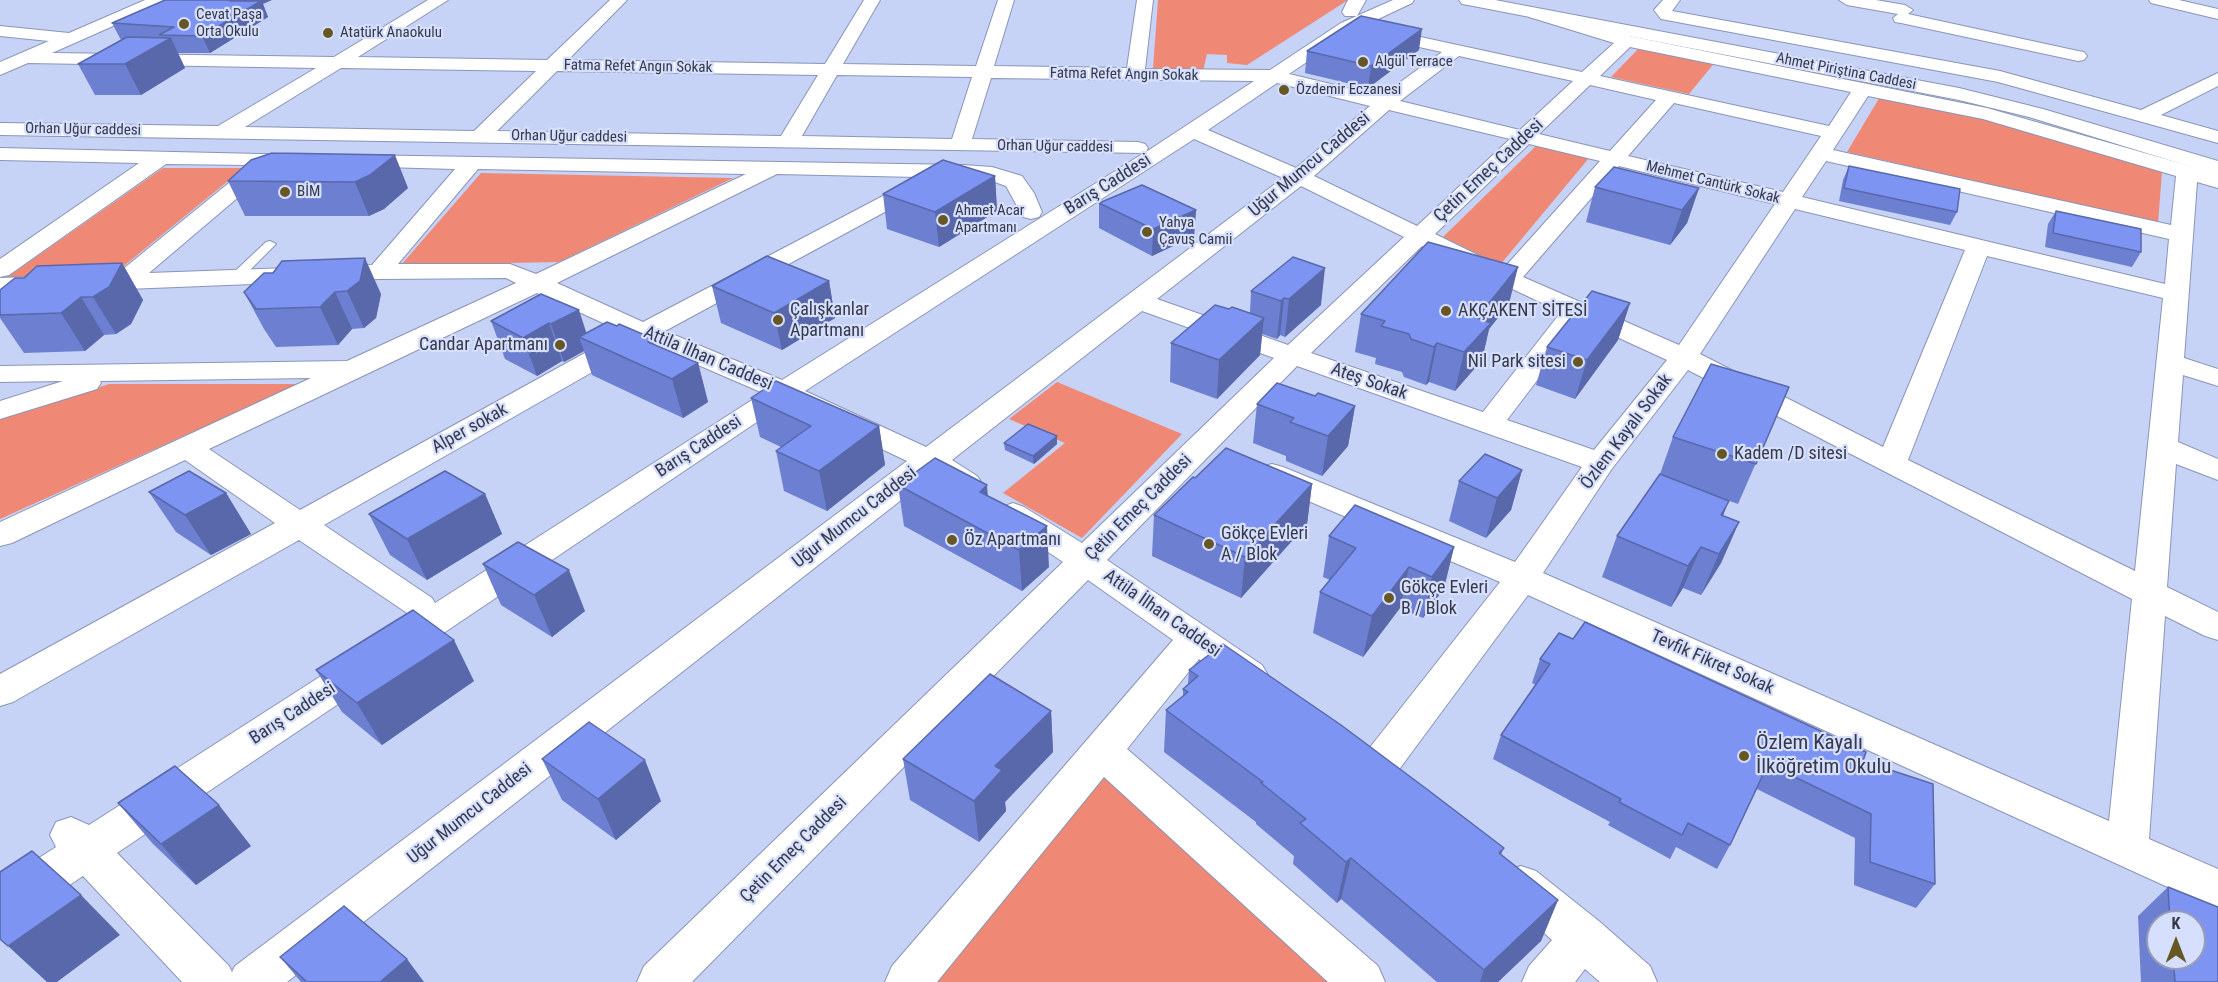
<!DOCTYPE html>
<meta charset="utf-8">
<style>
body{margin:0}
#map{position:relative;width:2218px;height:982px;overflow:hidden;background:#c6d2f6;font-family:"Roboto Condensed",sans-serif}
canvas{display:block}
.north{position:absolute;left:2146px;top:910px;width:60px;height:60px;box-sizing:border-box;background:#d6dffd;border:2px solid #969db5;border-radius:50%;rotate:0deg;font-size:16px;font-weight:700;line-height:24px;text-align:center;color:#353948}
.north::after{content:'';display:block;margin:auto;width:21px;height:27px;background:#675725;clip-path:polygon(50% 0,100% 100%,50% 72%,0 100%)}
</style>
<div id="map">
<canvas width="2218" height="982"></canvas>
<div class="north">K</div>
</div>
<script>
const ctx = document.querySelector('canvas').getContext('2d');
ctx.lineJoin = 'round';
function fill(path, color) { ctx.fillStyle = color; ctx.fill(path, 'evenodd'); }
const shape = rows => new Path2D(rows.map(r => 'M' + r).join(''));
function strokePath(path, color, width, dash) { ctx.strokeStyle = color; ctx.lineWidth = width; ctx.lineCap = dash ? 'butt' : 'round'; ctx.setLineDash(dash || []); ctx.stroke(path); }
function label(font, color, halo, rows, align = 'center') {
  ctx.font = font + ' "Roboto Condensed",sans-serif'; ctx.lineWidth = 4.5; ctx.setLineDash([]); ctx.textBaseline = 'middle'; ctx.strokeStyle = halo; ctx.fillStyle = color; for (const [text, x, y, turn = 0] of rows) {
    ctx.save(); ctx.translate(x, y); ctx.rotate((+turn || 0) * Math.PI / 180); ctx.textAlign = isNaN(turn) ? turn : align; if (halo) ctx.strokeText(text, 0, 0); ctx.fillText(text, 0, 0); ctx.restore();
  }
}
fill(shape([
 [1158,0,1348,0,1247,65,1227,63,1227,55,1207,54,1203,71,1153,69],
 [1641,46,1716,61,1689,94,1611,77],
 [1881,95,1995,119,2162,172,2158,223,1847,152],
 [1537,145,1589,158,1500,265,1443,237],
 [163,168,244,168,114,274,6,278],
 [481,173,733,178,559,262,401,265],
 [1057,382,1182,434,1082,538,1003,493,1065,443,1009,419],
 [109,384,299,384,0,519,0,419],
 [1104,777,1302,950,1337,982,934,982]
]), '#ef8976');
const lane = shape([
 [270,241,276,244,240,280,232,280,232,274,266,242,270,241]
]);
const street = shape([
 [145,0,167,0,165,3,52,53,334,57,428,0,448,0,358,57,547,60,610,0,627,0,568,60,825,64,864,0,880,0,843,64,976,66,998,0,1014,0,994,66,1127,68,1137,0,1153,0,1145,69,1270,70,1341,23,1393,0,1414,0,1412,3,1353,31,1289,74,1381,96,1442,52,1373,37,1370,33,1373,29,1379,28,1582,72,1614,43,1529,17,1527,13,1535,8,1629,36,1987,108,2218,174,2218,188,2197,182,2184,358,2218,369,2218,386,2183,375,2178,442,2218,459,2218,480,2176,464,2167,587,2218,612,2218,640,2205,636,2165,616,2149,839,2218,869,2218,910,1528,595,1392,779,1378,783,1364,779,1358,767,1364,755,1500,582,1261,481,1257,474,1261,467,1272,464,1283,467,1515,562,1582,467,1297,366,1107,560,1262,665,1268,675,1262,685,1249,689,1236,685,1199,659,1127,749,1378,966,1385,982,1328,982,1104,777,937,982,885,982,892,966,1173,640,1088,580,692,982,637,982,644,966,1063,562,1002,521,997,514,1002,507,1013,503,1024,507,1082,543,1274,358,1142,311,952,460,977,476,982,483,977,490,966,493,955,490,933,475,287,982,182,982,83,876,16,921,0,927,0,883,56,847,50,835,56,822,71,817,89,825,413,617,299,540,13,702,0,706,0,674,275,523,185,460,12,543,0,546,0,522,311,378,100,381,101,383,97,389,0,419,0,401,63,381,0,382,0,366,347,361,516,283,506,278,379,279,0,294,0,278,117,274,251,165,166,164,9,275,0,277,0,259,139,163,0,160,0,148,304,155,307,160,304,165,275,166,149,273,372,265,455,169,347,166,344,161,347,156,355,155,963,165,992,167,1022,176,1034,193,1042,212,1039,217,1031,219,1023,217,1006,186,989,180,923,177,929,178,932,183,929,188,665,331,782,380,1144,153,0,135,0,123,218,126,316,68,28,63,0,75,0,62,49,41,0,36,0,26,69,33,145,0],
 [1630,47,1851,92,1829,126,1600,76,1630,47],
 [1459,56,1573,81,1520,130,1400,101,1459,56],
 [341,68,536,71,474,131,245,127,341,68],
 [557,71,818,75,781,136,497,131,557,71],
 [837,75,972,77,952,139,802,136,837,75],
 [991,78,1254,81,1146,152,1148,148,1145,144,1138,142,972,139,991,78],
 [1277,83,1370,106,1296,168,1208,130,1277,83],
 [1590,85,1656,100,1610,151,1539,134,1590,85],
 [1868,96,1983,119,2176,176,2171,225,1833,150,1868,96],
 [1674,103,1821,136,1783,192,1628,156,1674,103],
 [1389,110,1510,139,1417,226,1314,176,1389,110],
 [1194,139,1283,178,926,447,805,391,1194,139],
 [1529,144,1600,161,1504,268,1435,234,1529,144],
 [1826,161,2169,239,2165,284,1802,197,1826,161],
 [1619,166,1775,204,1679,345,1523,277,1619,166],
 [478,169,746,174,536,274,510,264,398,264,478,169],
 [777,174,919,177,643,322,557,283,777,174],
 [1301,186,1404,237,1288,345,1157,299,1301,186],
 [1795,209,1965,250,1883,447,1700,354,1795,209],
 [1422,246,1561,312,1483,412,1311,353,1422,246],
 [1987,256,2163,298,2135,571,1908,460,1987,256],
 [537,293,623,332,300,510,209,449,537,293],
 [1582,321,1667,360,1594,450,1507,420,1582,321],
 [645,342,763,393,435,603,432,598,324,525,645,342],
 [1688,370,2132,599,2109,821,1543,573,1611,470,1688,370],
 [785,403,907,461,235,966,232,972,229,966,117,853,785,403],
 [1663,0,1680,0,1672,11,2000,71,2141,110,2218,73,2218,86,2161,115,2218,131,2218,143,1998,82,1661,19,1654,10,1663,0],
 [1839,0,1876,0,1905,5,1913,10,1908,14,2078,51,2084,52,2087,56,2084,60,2078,61,1901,23,1895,22,1893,18,1898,14,1847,5,1839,0],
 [2149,0,2179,0,2218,9,2218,19,2151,3,2149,0],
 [1521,866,1536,871,1600,922,1650,966,1657,982,1600,982,1585,969,1575,982,1522,982,1529,966,1552,940,1506,899,1499,885,1506,871,1521,866]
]);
const secondary = shape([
 [1348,0,1366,0,1357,16,1345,16,1342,12,1348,0],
 [1459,0,1495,0,1959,88,2043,109,2218,161,2218,175,2029,117,1959,100,1468,5,1462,4,1459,0]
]);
strokePath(lane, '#8a95b7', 2);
strokePath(street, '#8a95b7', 2);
strokePath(secondary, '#8a95b7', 2);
fill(lane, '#fff');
fill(street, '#fff');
fill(secondary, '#fff');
fill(shape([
 [263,4,268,17,210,53,178,53,185,68,141,95,95,95,78,64,121,40,112,23],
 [1419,50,1368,88,1305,73,1307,51],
 [251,160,408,188,384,209,369,216,245,216,228,181],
 [1849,166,1957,212,1950,225,1839,201,1843,180],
 [995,176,997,211,939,247,887,229,883,194],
 [1595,187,1699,188,1687,223,1670,245,1586,222],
 [1099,203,1196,210,1194,236,1152,256,1099,228],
 [2056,211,2141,252,2132,267,2045,247,2048,224],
 [122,263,143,300,131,324,116,334,104,335,85,351,24,353,0,318,0,290,24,278],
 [264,273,381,294,376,318,364,328,352,329,338,345,276,347,264,329,244,292],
 [829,281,835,318,782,350,721,323,712,286],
 [1251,291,1321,305,1285,337,1280,335,1277,339,1262,334,1260,355,1217,399,1170,382,1171,343,1229,309,1250,313],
 [541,294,586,333,654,339,655,345,698,363,708,402,683,418,592,375,584,351,564,362,562,361,537,376,505,359,491,321],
 [1630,303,1618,340,1575,399,1536,385,1547,347],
 [1509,304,1489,329,1482,360,1455,391,1429,382,1426,385,1404,377,1402,372,1375,364,1376,358,1355,352,1361,314],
 [1789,387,1738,504,1727,500,1723,516,1739,522,1721,563,1701,595,1683,588,1671,607,1602,577,1617,536,1659,477,1673,437],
 [1315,396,1355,406,1348,446,1322,476,1286,461,1286,456,1253,443,1257,404],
 [751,398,879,426,885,465,827,511,784,491,776,451,781,447,760,437],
 [1004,443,1057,444,1034,464,1005,450],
 [1522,470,1511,510,1486,538,1449,521,1459,481],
 [1195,478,1312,484,1307,524,1241,598,1152,556,1154,515],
 [898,485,988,496,1049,567,1022,591,904,526],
 [149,492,226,493,251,534,211,555,176,532],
 [485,494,502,534,427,580,390,555,369,514],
 [1329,536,1454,547,1444,588,1423,618,1400,608,1363,657,1313,633,1320,592,1330,580,1323,577],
 [483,564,585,611,552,637,501,605],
 [1573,639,1863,761,1935,884,1916,908,1854,885,1855,838,1757,789,1730,845,1717,869,1676,847,1670,859,1608,825,1610,822,1493,759,1501,735,1536,685,1532,683,1540,659],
 [316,670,474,681,382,745,342,712],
 [1189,670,1504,848,1501,855,1558,900,1541,941,1498,982,1437,982,1341,899,1337,903,1293,864,1294,856,1256,824,1256,822,1164,752,1166,710,1183,697,1183,689,1188,684],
 [1051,711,1053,752,1005,802,1006,811,979,842,910,800,903,759],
 [542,759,661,801,616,840,562,800],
 [118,803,251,846,196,885,153,844],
 [2168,887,2218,907,2218,982,2141,982,2138,916],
 [2158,922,2194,922,2194,958,2158,958],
 [280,957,424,982,301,982]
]), '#6c7fd1');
fill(shape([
 [231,0,272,0,263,4,268,17,210,53,202,36],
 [1422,29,1419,50,1368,88,1371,66],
 [171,38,185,68,141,95,125,64],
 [395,155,408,188,384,209,369,216,355,182],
 [995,176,997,211,939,247,935,212],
 [1699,188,1687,223,1670,245,1682,210],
 [1196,210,1194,236,1152,256,1153,229],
 [365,258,381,294,376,318,364,328,347,291],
 [122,263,143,300,131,324,116,334,93,297],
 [1518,267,1509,304,1489,329,1482,360,1455,391,1464,352,1477,318],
 [1325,268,1321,305,1285,337,1289,299],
 [829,281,835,318,782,350,774,313],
 [335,292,352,329,338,345,320,307],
 [81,297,104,335,85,351,61,313],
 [1284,298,1280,335,1277,339,1281,301],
 [1630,303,1618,340,1575,399,1587,360],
 [579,310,589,341,579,337,584,351,564,362,551,324],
 [1264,318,1260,355,1217,399,1219,360],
 [549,323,562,361,537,376,523,338],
 [654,339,664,376,648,342],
 [1437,343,1429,382,1426,385,1434,347],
 [698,363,708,402,683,418,672,379],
 [1355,406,1348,446,1322,476,1328,436],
 [879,426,885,465,827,511,819,471],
 [1057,436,1057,444,1034,464,1033,456],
 [1522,470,1511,510,1486,538,1497,498],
 [1312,484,1307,524,1241,598,1245,557],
 [987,485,990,526,983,532,980,492],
 [226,493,251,534,211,555,185,515],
 [485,494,502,534,427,580,407,539],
 [1729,501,1712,542,1721,515],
 [1739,522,1721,563,1701,595,1719,554],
 [1047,526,1049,567,1022,591,1019,550],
 [1454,547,1444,588,1423,618,1432,577],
 [1701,547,1683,588,1671,607,1688,566],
 [1409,567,1400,608,1363,657,1372,616],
 [569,570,585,611,552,637,534,595],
 [454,640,474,681,382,745,357,703],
 [1051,711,1053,752,1005,802,1006,811,979,842,974,801,995,766],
 [645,760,661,801,616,840,598,799],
 [219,805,251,846,196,885,161,844],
 [1351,858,1341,899,1337,903,1346,862],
 [81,895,120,935,57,982,47,982,8,946],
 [1558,900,1541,941,1498,982,1480,982,1484,970],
 [407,959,424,982,380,982]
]), '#5868aa');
const building = shape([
 [165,0,231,0,230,1,261,1,202,36,159,35,174,27,112,23,165,0],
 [1361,16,1422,29,1371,66,1307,51,1361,16],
 [127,37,171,38,125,64,78,64,127,37],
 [272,153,395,155,370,175,355,182,228,181,251,160,272,153],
 [943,160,995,176,935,212,883,194,943,160],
 [1849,166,1960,189,1957,212,1844,188,1849,166],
 [1614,167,1699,188,1682,210,1595,187,1614,167],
 [1142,185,1196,210,1153,229,1099,203,1142,185],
 [2056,211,2141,229,2141,252,2053,233,2056,211],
 [1428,242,1518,267,1477,318,1491,323,1464,352,1437,343,1434,347,1411,339,1409,334,1381,326,1385,321,1361,314,1428,242],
 [767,256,829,281,774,313,712,286,767,256],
 [1293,257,1325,268,1289,299,1284,298,1281,301,1251,291,1293,257],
 [365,258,360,281,347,291,335,292,320,307,256,309,244,292,264,273,273,273,282,261,365,258],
 [122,263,109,287,93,297,81,297,61,313,0,315,0,290,15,278,24,278,37,266,122,263],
 [1592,291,1630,303,1587,360,1547,347,1592,291],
 [541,294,579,310,551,324,549,323,523,338,491,321,541,294],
 [1215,305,1229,309,1232,307,1264,318,1219,360,1171,343,1215,305],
 [607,322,617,326,619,324,654,339,648,342,698,363,672,379,579,337,607,322],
 [1711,364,1789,387,1756,464,1673,437,1711,364],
 [776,381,879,426,819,471,776,451,811,426,751,398,776,381],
 [1277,383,1315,396,1318,393,1355,406,1328,436,1290,422,1294,418,1257,404,1277,383],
 [1028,424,1057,436,1033,456,1004,443,1028,424],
 [1226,448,1312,484,1245,557,1154,515,1193,477,1195,478,1226,448],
 [1485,454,1522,470,1497,498,1459,481,1485,454],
 [935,458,987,485,980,492,1047,526,1019,550,898,485,935,458],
 [189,471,226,493,185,515,149,492,189,471],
 [445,471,485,494,407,539,369,514,445,471],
 [1660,474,1729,501,1721,515,1739,522,1719,554,1701,547,1688,566,1617,536,1660,474],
 [1355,505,1454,547,1432,577,1409,567,1372,616,1320,592,1356,548,1329,536,1355,505],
 [518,542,569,570,534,595,483,564,518,542],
 [413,610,454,640,357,703,316,670,413,610],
 [1585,622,1866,752,1863,761,1933,784,1935,884,1870,862,1871,814,1768,764,1730,845,1688,823,1682,835,1619,802,1621,799,1501,735,1550,664,1540,659,1559,633,1573,639,1585,622],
 [1223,644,1341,725,1428,790,1504,848,1499,853,1558,900,1484,970,1351,858,1346,862,1300,823,1306,819,1261,783,1263,782,1166,710,1188,692,1183,689,1198,676,1189,670,1223,644],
 [990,674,1051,711,995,766,1002,770,974,801,903,759,990,674],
 [589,722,645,760,598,799,542,759,589,722],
 [175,766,219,805,161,844,118,803,175,766],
 [32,851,81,895,8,946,0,939,0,872,32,851],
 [2168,887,2218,907,2218,982,2175,982,2173,958,2194,958,2194,922,2170,922,2168,887],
 [344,906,407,959,380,982,307,982,280,957,344,906]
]);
fill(building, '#7d94f3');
strokePath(building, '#5868aa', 1.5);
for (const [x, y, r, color] of [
 [184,24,6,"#675725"],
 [328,33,6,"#675725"],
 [1363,62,6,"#675725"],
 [1284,90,6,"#675725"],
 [285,192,6,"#675725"],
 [943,220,6,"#675725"],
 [1147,232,6,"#675725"],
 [1446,311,6,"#675725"],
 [778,320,6,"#675725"],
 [560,345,6,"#675725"],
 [1578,362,6,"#675725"],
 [1722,454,6,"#675725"],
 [952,540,6,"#675725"],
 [1209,544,6,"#675725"],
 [1389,598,6,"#675725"],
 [1744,756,6,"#675725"]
]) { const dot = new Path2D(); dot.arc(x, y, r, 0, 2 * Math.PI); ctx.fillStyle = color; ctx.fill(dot); strokePath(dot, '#d6dffd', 2); }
label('15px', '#353948', '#d6dffd', [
 ["Cevat Paşa",196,15],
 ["Orta Okulu",196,32],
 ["Atatürk Anaokulu",340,33],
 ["Algül Terrace",1375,62],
 ["Özdemir Eczanesi",1296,90],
 ["BİM",297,192],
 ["Ahmet Acar",955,211],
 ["Apartmanı",955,228],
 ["Yahya",1159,223],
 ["Çavuş Camii",1159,240]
], 'left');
label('15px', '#353948', '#d6dffd', [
 ["Fatma Refet Angın Sokak",638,67,1],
 ["Ahmet Piriştina Caddesi",1846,72,11],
 ["Fatma Refet Angın Sokak",1124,75,1],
 ["Orhan Uğur caddesi",83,130,1],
 ["Orhan Uğur caddesi",569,137,1],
 ["Orhan Uğur caddesi",1055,147,1],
 ["Mehmet Cantürk Sokak",1713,183,14]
]);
label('18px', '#353948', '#d6dffd', [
 ["Uğur Mumcu Caddesi",1310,165,-40],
 ["Çetin Emeç Caddesi",1489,171,-43],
 ["Barış Caddesi",1108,185,-32],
 ["Attila İlhan Caddesi",708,359,23],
 ["Ateş Sokak",1369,382,19],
 ["Alper sokak",470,429,-29],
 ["Özlem Kayalı Sokak",1627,432,-53],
 ["Barış Caddesi",699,447,-33],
 ["Çetin Emeç Caddesi",1139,508,-45],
 ["Uğur Mumcu Caddesi",855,518,-38],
 ["Attila İlhan Caddesi",1162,614,35],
 ["Tevfik Fikret Sokak",1712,663,24],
 ["Barış Caddesi",293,714,-33],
 ["Uğur Mumcu Caddesi",470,814,-38],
 ["Çetin Emeç Caddesi",794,850,-45]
]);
label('18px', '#353948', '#d6dffd', [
 ["Çalışkanlar",790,310],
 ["Apartmanı",790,331],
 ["AKÇAKENT SİTESİ",1458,311],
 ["Candar Apartmanı",548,345,"right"],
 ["Nil Park sitesi",1566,362,"right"],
 ["Kadem /D sitesi",1734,454],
 ["Gökçe Evleri",1221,534],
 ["A / Blok",1221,555],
 ["Öz Apartmanı",964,540],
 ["Gökçe Evleri",1401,588],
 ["B / Blok",1401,609]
], 'left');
label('21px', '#353948', '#d6dffd', [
 ["Özlem Kayalı",1756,744],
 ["İlköğretim Okulu",1756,768]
], 'left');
</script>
